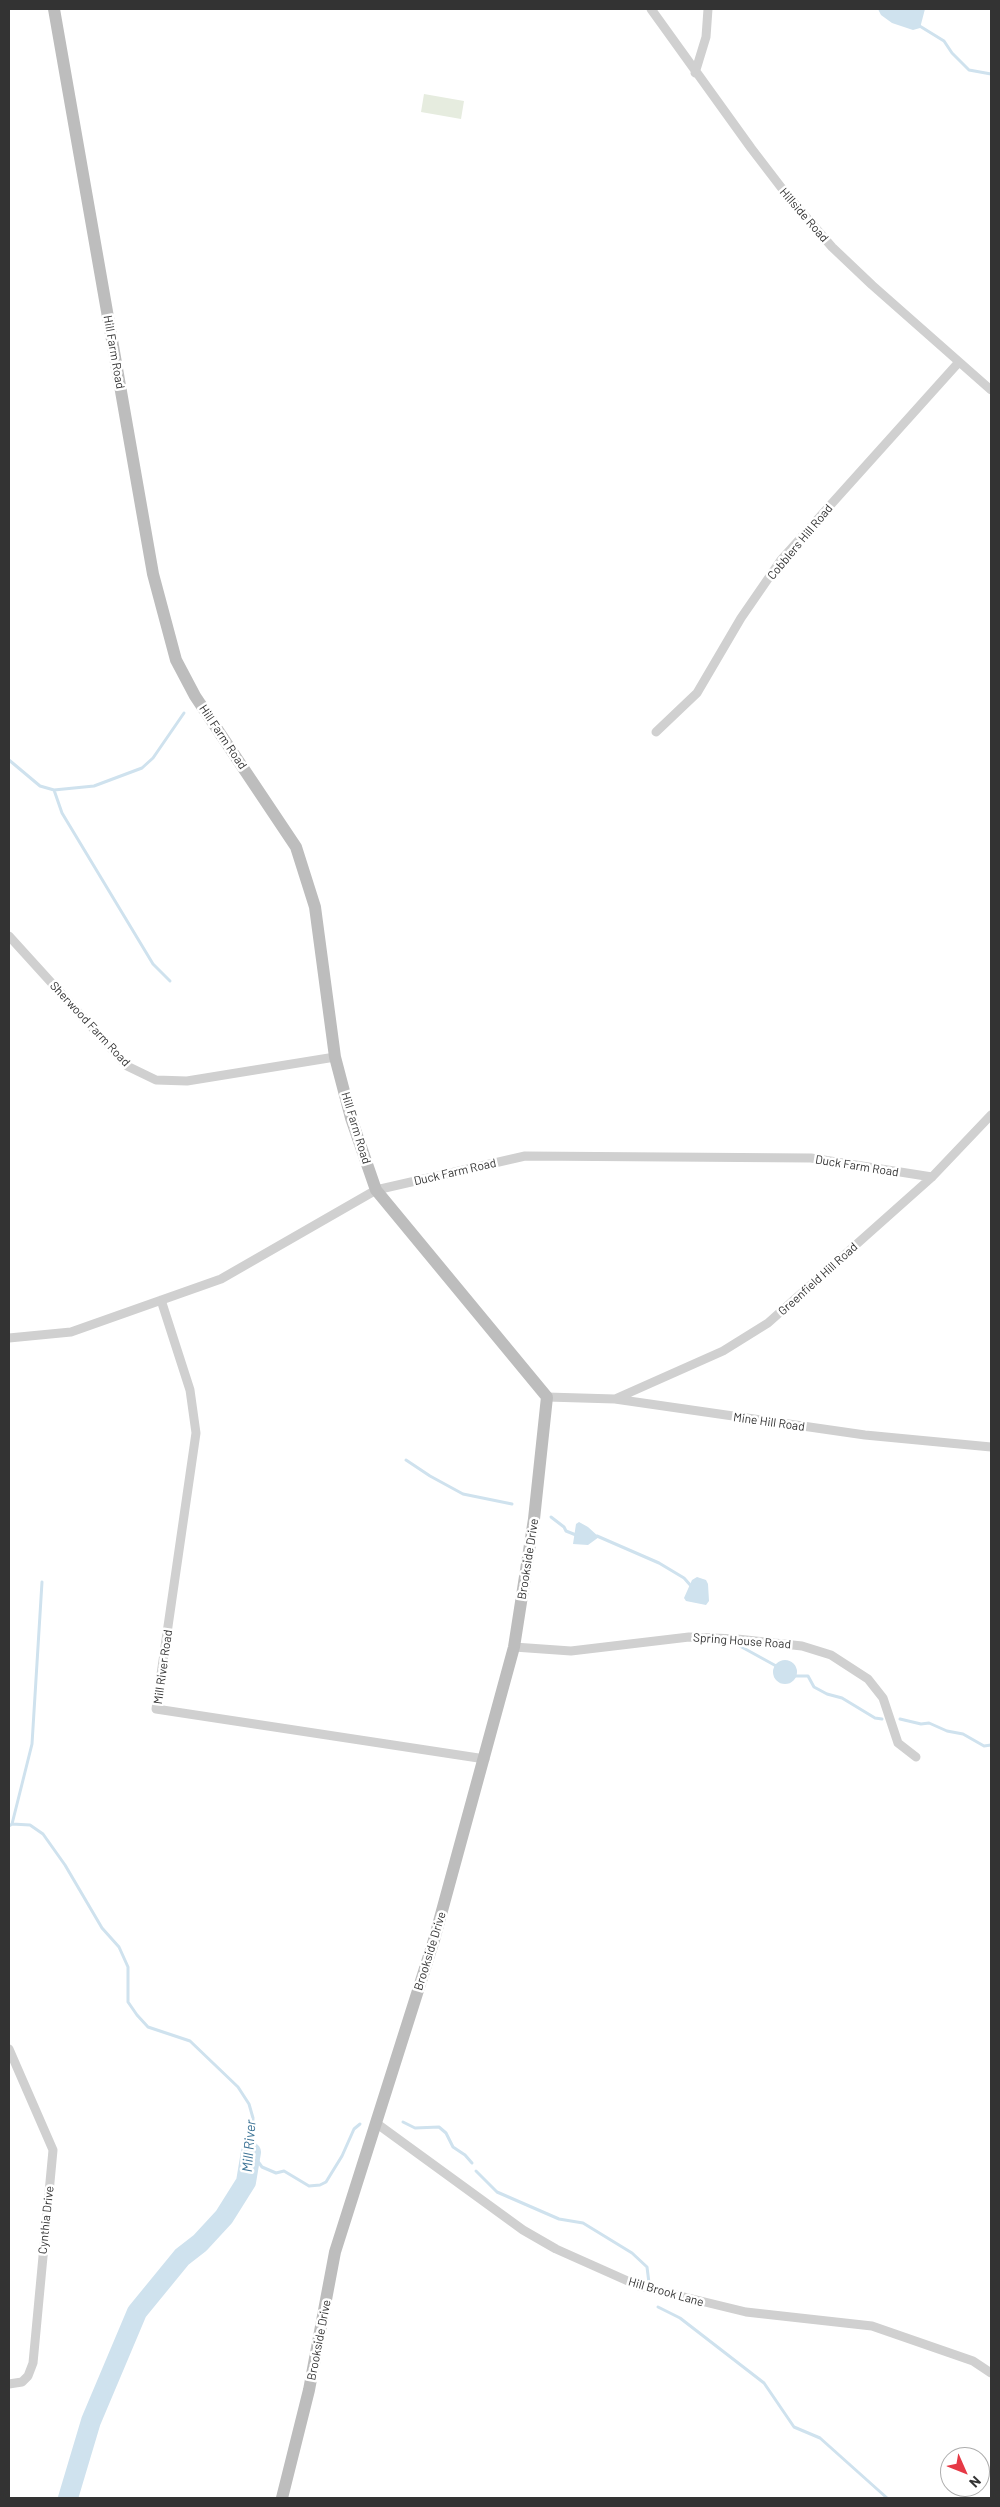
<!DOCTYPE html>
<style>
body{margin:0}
#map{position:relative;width:1000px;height:2507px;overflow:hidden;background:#fff;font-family:Barlow,sans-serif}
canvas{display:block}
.frame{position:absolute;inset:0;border:10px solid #333;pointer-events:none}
.north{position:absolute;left:940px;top:2447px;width:50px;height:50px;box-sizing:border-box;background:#fff;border:1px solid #adadad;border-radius:50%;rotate:134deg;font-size:14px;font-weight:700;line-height:20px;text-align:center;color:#333}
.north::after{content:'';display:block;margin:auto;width:18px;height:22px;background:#e63946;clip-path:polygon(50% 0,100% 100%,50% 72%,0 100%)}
</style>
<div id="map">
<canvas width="1000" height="2507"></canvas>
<div class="frame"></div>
<div class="north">N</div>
</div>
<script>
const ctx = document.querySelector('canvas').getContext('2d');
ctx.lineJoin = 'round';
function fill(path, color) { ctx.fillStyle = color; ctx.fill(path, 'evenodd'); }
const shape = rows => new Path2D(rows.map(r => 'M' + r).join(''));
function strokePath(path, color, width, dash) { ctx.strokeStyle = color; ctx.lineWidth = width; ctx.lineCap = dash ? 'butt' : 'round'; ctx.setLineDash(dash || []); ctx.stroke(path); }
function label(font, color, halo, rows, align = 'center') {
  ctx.font = font + ' Barlow,sans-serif'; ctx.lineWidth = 5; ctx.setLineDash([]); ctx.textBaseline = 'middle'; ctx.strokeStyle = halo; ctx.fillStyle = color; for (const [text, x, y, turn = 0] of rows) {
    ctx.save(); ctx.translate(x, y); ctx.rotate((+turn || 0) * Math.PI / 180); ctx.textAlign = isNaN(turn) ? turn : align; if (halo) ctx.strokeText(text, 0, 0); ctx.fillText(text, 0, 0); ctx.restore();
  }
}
fill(shape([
 [424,94,464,101,461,119,421,112]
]), '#e6ecdf');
fill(shape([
 [878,9,925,9,920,28,913,30,892,23,881,15],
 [579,1522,588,1527,599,1537,588,1545,573,1544,576,1524],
 [697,1577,706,1580,708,1584,709,1601,706,1605,686,1601,684,1598,692,1580],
 '773 1672a12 12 0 1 1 24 0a12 12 0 1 1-24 0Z'
]), '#cfe2ee');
strokePath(shape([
 [918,25,944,41,952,53,969,70,991,74],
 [9,760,40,786,54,790,94,786,142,768,153,758,184,713],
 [54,790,62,813,153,964,170,981],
 [406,1460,430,1476,463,1494,512,1504],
 [551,1517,564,1527,566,1531,576,1535],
 [597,1536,659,1563,684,1578,692,1587],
 [738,1645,778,1667],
 [794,1676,808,1676,814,1687,827,1694,842,1698,875,1718,882,1719],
 [900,1719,921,1724,929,1723,947,1731,963,1734,984,1746,991,1745],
 [12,1824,32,1744,42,1582],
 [9,1826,12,1824,30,1825,43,1834,65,1865,102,1928,119,1947,128,1967,128,2002,137,2015,148,2027,190,2041,238,2087,249,2104,253,2118,251,2152,262,2167,276,2173,284,2171,309,2186,320,2185,326,2182,342,2156,354,2129,360,2124],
 [403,2122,415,2128,439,2127,446,2133,453,2147,465,2155,472,2163],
 [476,2171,497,2192,559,2219,583,2223,632,2253,647,2267,649,2283],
 [658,2307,680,2318,764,2383,794,2427,820,2438,887,2498]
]), '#cfe2ee', 3);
strokePath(shape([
 [68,2498,91,2421,137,2312,182,2257,200,2243,224,2217,246,2182,251,2152]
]), '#cfe2ee', 20);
strokePath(shape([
 [651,9,751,148,787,195,832,247,872,285,991,390],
 [695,73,706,37,708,9],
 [656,732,697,693,741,618,781,560,959,362],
 [9,936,127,1066,156,1080,187,1081,335,1057],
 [161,1300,190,1390,196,1433,156,1709,485,1759],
 [9,1338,71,1332,221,1279,376,1190,525,1156,811,1158,932,1177],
 [547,1397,615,1399,865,1435,991,1447],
 [615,1399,723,1351,768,1323,932,1177,991,1115],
 [514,1647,571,1651,689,1637,737,1639,802,1646,831,1655,868,1679,883,1698,898,1743,916,1757],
 [9,2049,53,2150,33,2363,28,2376,22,2382,9,2384],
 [376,2123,523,2230,556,2249,639,2286,746,2312,872,2326,973,2361,991,2373]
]), '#d0d0d0', 9);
strokePath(shape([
 [54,9,153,574,176,660,195,696,296,847,315,907,335,1057,351,1118,376,1190,547,1397,534,1519,514,1647,434,1940,335,2252,309,2390,282,2498]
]), '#bdbdbd', 12);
label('12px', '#333', '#fff', [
 ["Hillside Road",804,215,49],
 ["Hill Farm Road",114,352,80],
 ["Cobblers Hill Road",800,542,-50],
 ["Hill Farm Road",223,737,56],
 ["Sherwood Farm Road",90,1024,47],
 ["Hill Farm Road",356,1128,73],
 ["Duck Farm Road",857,1166,9],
 ["Duck Farm Road",455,1172,-13],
 ["Greenfield Hill Road",818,1279,-42],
 ["Mine Hill Road",769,1422,8],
 ["Brookside Drive",528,1559,-81],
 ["Spring House Road",742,1641,4],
 ["Mill River Road",163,1667,-82],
 ["Brookside Drive",430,1951,-73],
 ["Cynthia Drive",46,2220,-84],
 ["Hill Brook Lane",666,2292,16],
 ["Brookside Drive",319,2340,-79]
]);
label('italic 14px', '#3f7597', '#fff', [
 ["Mill River",249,2146,-86]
]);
</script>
